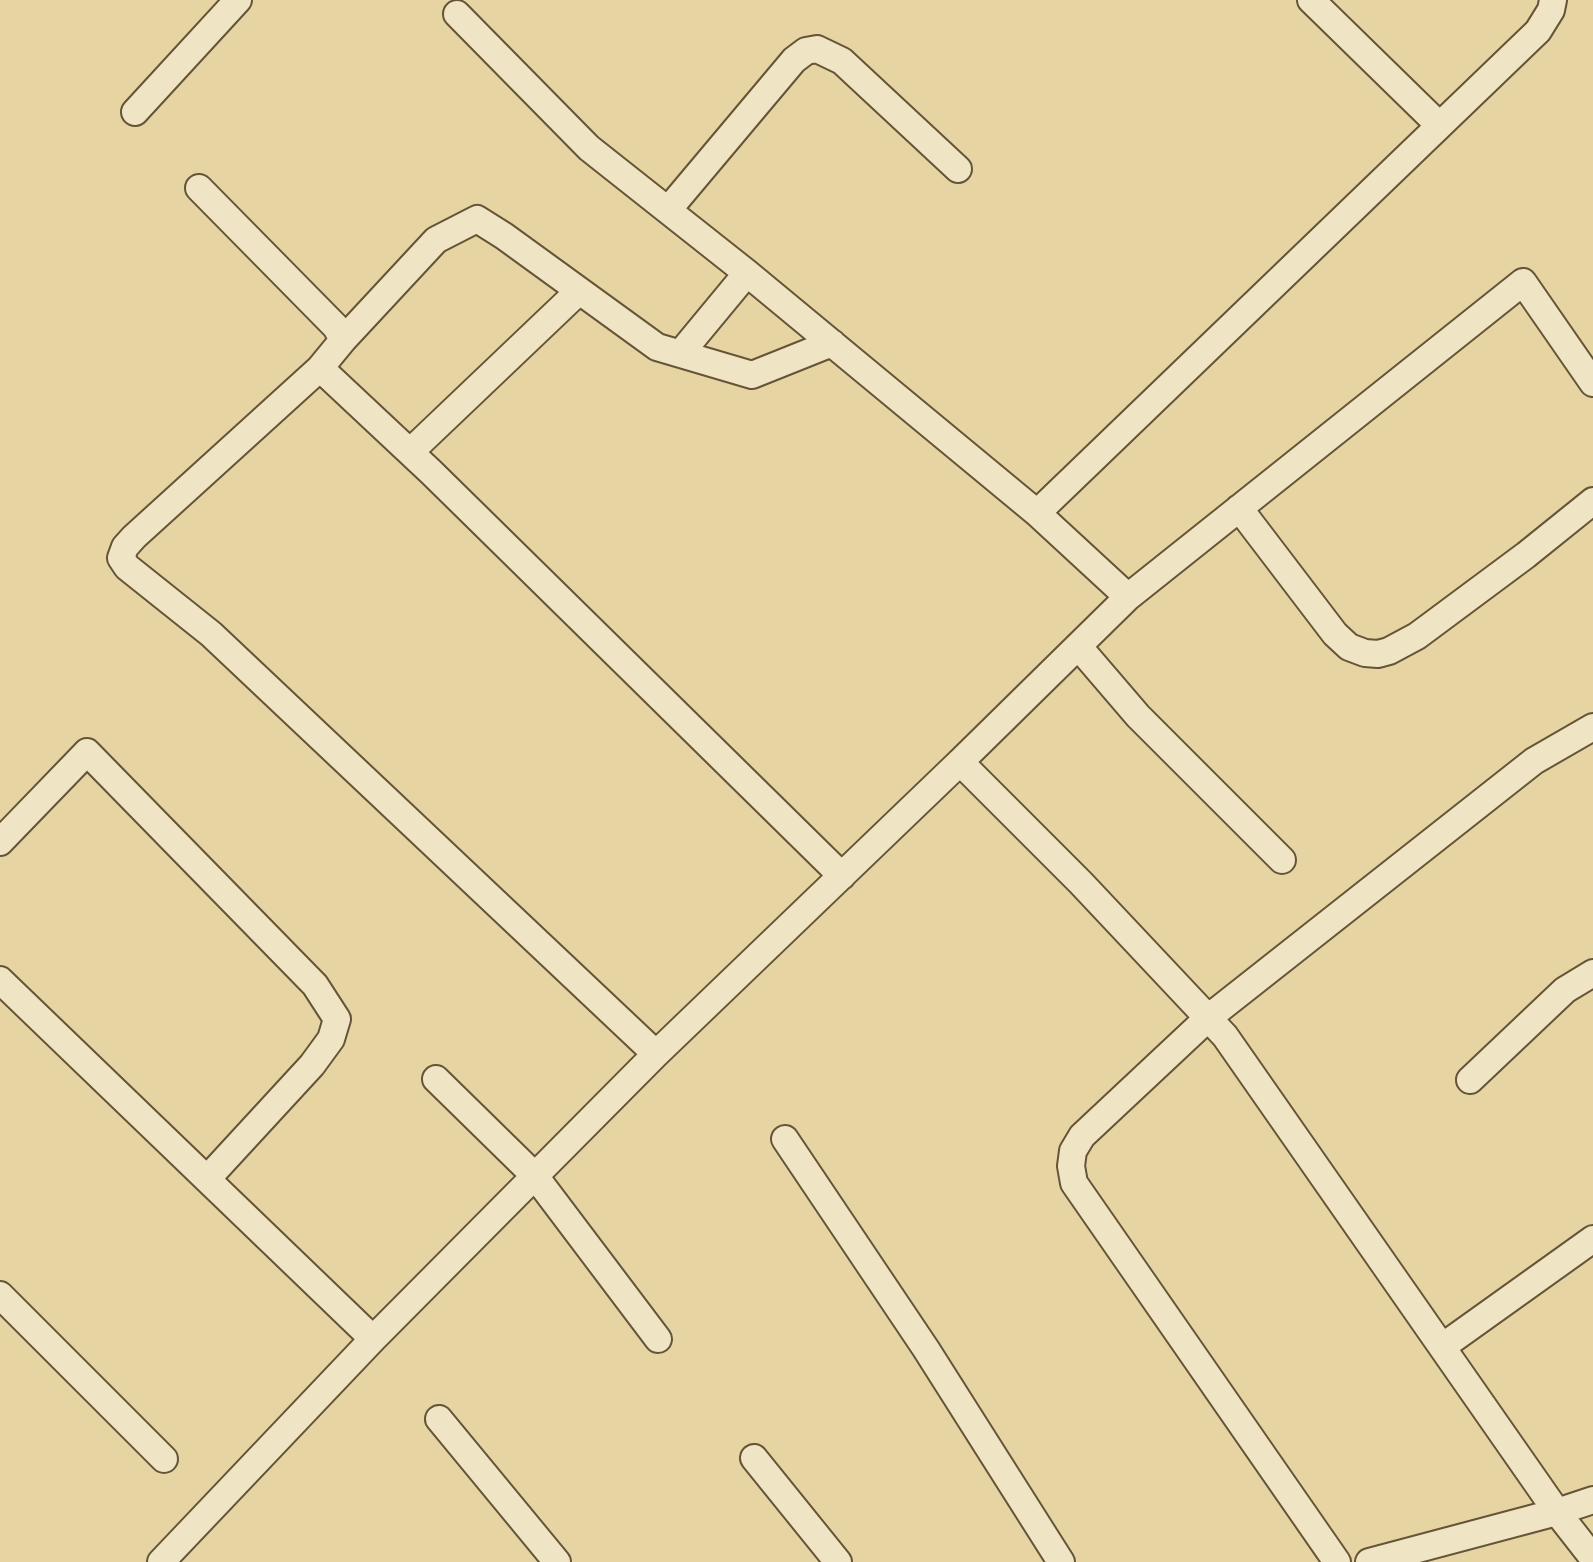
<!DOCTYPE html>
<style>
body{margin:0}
canvas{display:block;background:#e6d5a3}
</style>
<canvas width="1593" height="1562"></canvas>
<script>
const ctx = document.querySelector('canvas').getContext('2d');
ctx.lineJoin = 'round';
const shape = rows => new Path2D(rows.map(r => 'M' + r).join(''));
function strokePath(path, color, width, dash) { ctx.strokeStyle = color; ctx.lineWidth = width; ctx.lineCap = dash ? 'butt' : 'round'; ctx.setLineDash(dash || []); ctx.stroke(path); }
const street = shape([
 [1311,0,1439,125],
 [457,14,589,148,747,273,1037,513,1538,31,1551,10,1553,0],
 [135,112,238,0],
 [199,188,336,327,343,340,320,368,134,537,125,547,121,558,127,567,211,634,656,1054],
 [668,210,794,60,806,51,817,49,842,61,958,169],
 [343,340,436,240,477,219,504,236,657,347,752,375,832,343],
 [680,354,747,273],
 [320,368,431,472,842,876],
 [410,452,579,291],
 [1239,508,1335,634,1349,647,1365,653,1378,654,1389,651,1417,636,1526,555,1593,501],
 [1128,597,1523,282,1593,383],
 [1078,646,1138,716,1282,860],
 [960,762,1128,597,1037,513],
 [0,842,87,752,315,985,337,1019,331,1039,312,1065,207,1179],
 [0,980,373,1339],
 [436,1079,535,1176,658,1339],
 [1470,1080,1565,990,1593,973],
 [785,1139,926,1349,1061,1562],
 [0,1295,164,1459],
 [1442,1347,1593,1239],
 [439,1419,557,1562],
 [754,1458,838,1562],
 [161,1562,373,1339,656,1054,960,762,1081,883,1225,1036,1557,1512,1593,1558],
 [1337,1562,1074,1183,1071,1166,1073,1151,1082,1136,1208,1018,1534,761,1593,727],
 [1369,1562,1557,1512,1593,1500]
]);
strokePath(street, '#655437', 30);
strokePath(street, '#efe4c3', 26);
</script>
